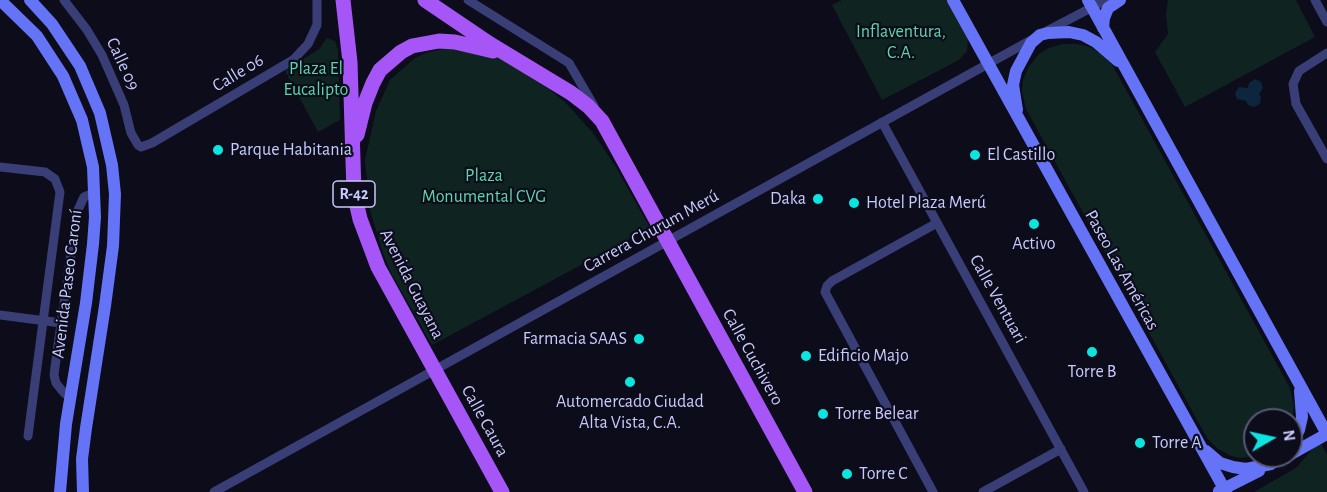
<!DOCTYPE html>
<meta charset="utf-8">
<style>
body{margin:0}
#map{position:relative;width:1327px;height:492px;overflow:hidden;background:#0c0c1b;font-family:"Alegreya Sans",sans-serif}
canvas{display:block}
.north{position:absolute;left:1243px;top:408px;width:60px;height:60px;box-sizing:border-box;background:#0c0c1b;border:2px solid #575875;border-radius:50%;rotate:81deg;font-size:16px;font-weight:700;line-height:24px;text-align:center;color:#c8c9fc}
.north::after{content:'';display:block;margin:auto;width:21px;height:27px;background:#0ce4e0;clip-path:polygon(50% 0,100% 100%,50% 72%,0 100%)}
</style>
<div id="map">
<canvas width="1327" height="492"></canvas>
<div class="north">N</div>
</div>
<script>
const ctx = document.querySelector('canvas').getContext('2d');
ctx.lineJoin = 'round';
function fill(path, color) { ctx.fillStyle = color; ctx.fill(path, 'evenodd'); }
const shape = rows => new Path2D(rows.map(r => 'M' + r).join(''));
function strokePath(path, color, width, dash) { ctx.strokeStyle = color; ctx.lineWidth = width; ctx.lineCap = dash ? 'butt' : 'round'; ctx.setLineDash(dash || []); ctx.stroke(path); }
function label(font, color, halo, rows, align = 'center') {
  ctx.font = font + ' "Alegreya Sans",sans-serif'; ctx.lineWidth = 4.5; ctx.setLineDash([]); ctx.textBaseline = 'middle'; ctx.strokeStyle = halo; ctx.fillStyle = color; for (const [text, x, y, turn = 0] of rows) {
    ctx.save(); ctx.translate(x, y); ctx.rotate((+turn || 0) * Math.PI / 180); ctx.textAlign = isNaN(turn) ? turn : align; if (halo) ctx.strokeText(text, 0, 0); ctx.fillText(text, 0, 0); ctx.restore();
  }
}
fill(shape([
 [842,0,947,0,968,36,967,51,959,60,882,100,832,5],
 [1168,0,1296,0,1315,37,1185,107,1155,52,1168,34,1166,14],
 [327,38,335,41,338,50,340,120,318,132,285,71,319,49],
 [1063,44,1077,44,1090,47,1102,55,1113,66,1290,388,1294,406,1291,424,1291,420,1255,420,1255,456,1257,456,1241,458,1231,456,1218,449,1207,438,1026,109,1022,92,1023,80,1028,68,1039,54,1049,48],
 [444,49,474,50,501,58,550,90,566,103,593,133,616,167,650,228,432,345,391,273,384,256,370,211,365,160,376,111,390,80,415,58,428,52],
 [1319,445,1322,445,1327,455,1327,492,1254,492,1296,468,1315,446]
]), '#0f2421');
fill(shape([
 [1255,79,1261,82,1263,88,1259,94,1261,97,1260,104,1254,107,1248,105,1246,101,1237,99,1235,93,1239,87,1248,88,1249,83]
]), '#0e263d');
strokePath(shape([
 [64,0,87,30,102,55,124,105,131,133,138,145,141,147,152,143,293,60,308,44,317,25,317,0],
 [468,0,569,63,594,106],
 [1315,0,1327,22],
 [1045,32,1106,0],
 [1327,53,1299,71,1293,84,1296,104,1327,159],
 [882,122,1084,492],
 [0,167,45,172,55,179,60,192,28,436],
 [0,315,61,323],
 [71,397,64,393,56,383,54,375,57,352,77,212,84,197,94,193],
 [214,492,1033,39],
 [933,492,825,292,827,286,832,281,937,223],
 [983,492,1061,449]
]), '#393e77', 9);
strokePath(shape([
 [0,0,37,36,63,76,82,120,93,167,95,217,93,244,86,303,66,424,60,492],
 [30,0,52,24,80,66,100,113,112,165,115,194,113,246,105,306,86,428,82,459,83,492],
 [953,0,1226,492],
 [1088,0,1327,434],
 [1103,28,1104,18,1108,8,1120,0],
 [1017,110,1013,85,1016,71,1031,43,1040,35,1048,33,1069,32,1083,35,1096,42,1118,61],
 [1291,445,1299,430,1302,417,1300,391],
 [1206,451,1220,463,1233,467,1246,469,1271,464,1282,456],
 [1291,454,1327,434],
 [1219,491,1259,471]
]), '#6573f7', 12);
strokePath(shape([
 [343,0,350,62,354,193,360,219,378,267,502,492],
 [425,0,490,44,571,93,588,106,602,121,805,492],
 [357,135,365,103,373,83,380,70,401,52,412,46,439,41,455,42,493,51]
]), '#a656f6', 15);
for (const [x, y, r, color] of [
 [218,150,6,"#0ce4e0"],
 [975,155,6,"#0ce4e0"],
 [818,199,6,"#0ce4e0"],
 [854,203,6,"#0ce4e0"],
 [1034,224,6,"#0ce4e0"],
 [639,339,6,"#0ce4e0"],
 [1092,352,6,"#0ce4e0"],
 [806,356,6,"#0ce4e0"],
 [630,382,6,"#0ce4e0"],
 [823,414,6,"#0ce4e0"],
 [1140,443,6,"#0ce4e0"],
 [847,474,6,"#0ce4e0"]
]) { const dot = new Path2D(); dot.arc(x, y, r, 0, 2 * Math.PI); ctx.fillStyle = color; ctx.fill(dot); strokePath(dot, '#0c0c1b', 2); }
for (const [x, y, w] of [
 [354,194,42]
]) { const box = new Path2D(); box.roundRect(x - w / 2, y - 13, w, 26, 4.5); ctx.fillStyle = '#0c0c1b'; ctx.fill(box); strokePath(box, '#c8c9fc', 1.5); }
label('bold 16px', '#c8c9fc', null, [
 ["R-42",354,194]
]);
label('18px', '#5ad7a8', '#0c0c1b', [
 ["Inflaventura,",901,32],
 ["C.A.",901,53],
 ["Plaza El",316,69],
 ["Eucalipto",316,90],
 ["Plaza",484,176],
 ["Monumental CVG",484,197]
]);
label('18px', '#c8c9fc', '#0c0c1b', [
 ["Calle 09",123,64,65],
 ["Calle 06",238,73,-31],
 ["Carrera Churum Merú",651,231,-29],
 ["Paseo Las Américas",1122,270,61],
 ["Avenida Paseo Caroní",67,284,-83],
 ["Avenida Guayana",412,284,63],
 ["Calle Ventuari",998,299,61],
 ["Calle Cuchivero",753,357,61],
 ["Calle Caura",485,421,61]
]);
label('18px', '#c8c9fc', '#0c0c1b', [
 ["Parque Habitania",230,150],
 ["El Castillo",987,155],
 ["Daka",806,199,"right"],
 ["Hotel Plaza Merú",866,203],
 ["Activo",1034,244,"center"],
 ["Farmacia SAAS",627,339,"right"],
 ["Edificio Majo",818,356],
 ["Torre B",1092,372,"center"],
 ["Automercado Ciudad",630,402,"center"],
 ["Alta Vista, C.A.",630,423,"center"],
 ["Torre Belear",835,414],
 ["Torre A",1152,443],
 ["Torre C",859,474]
], 'left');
</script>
